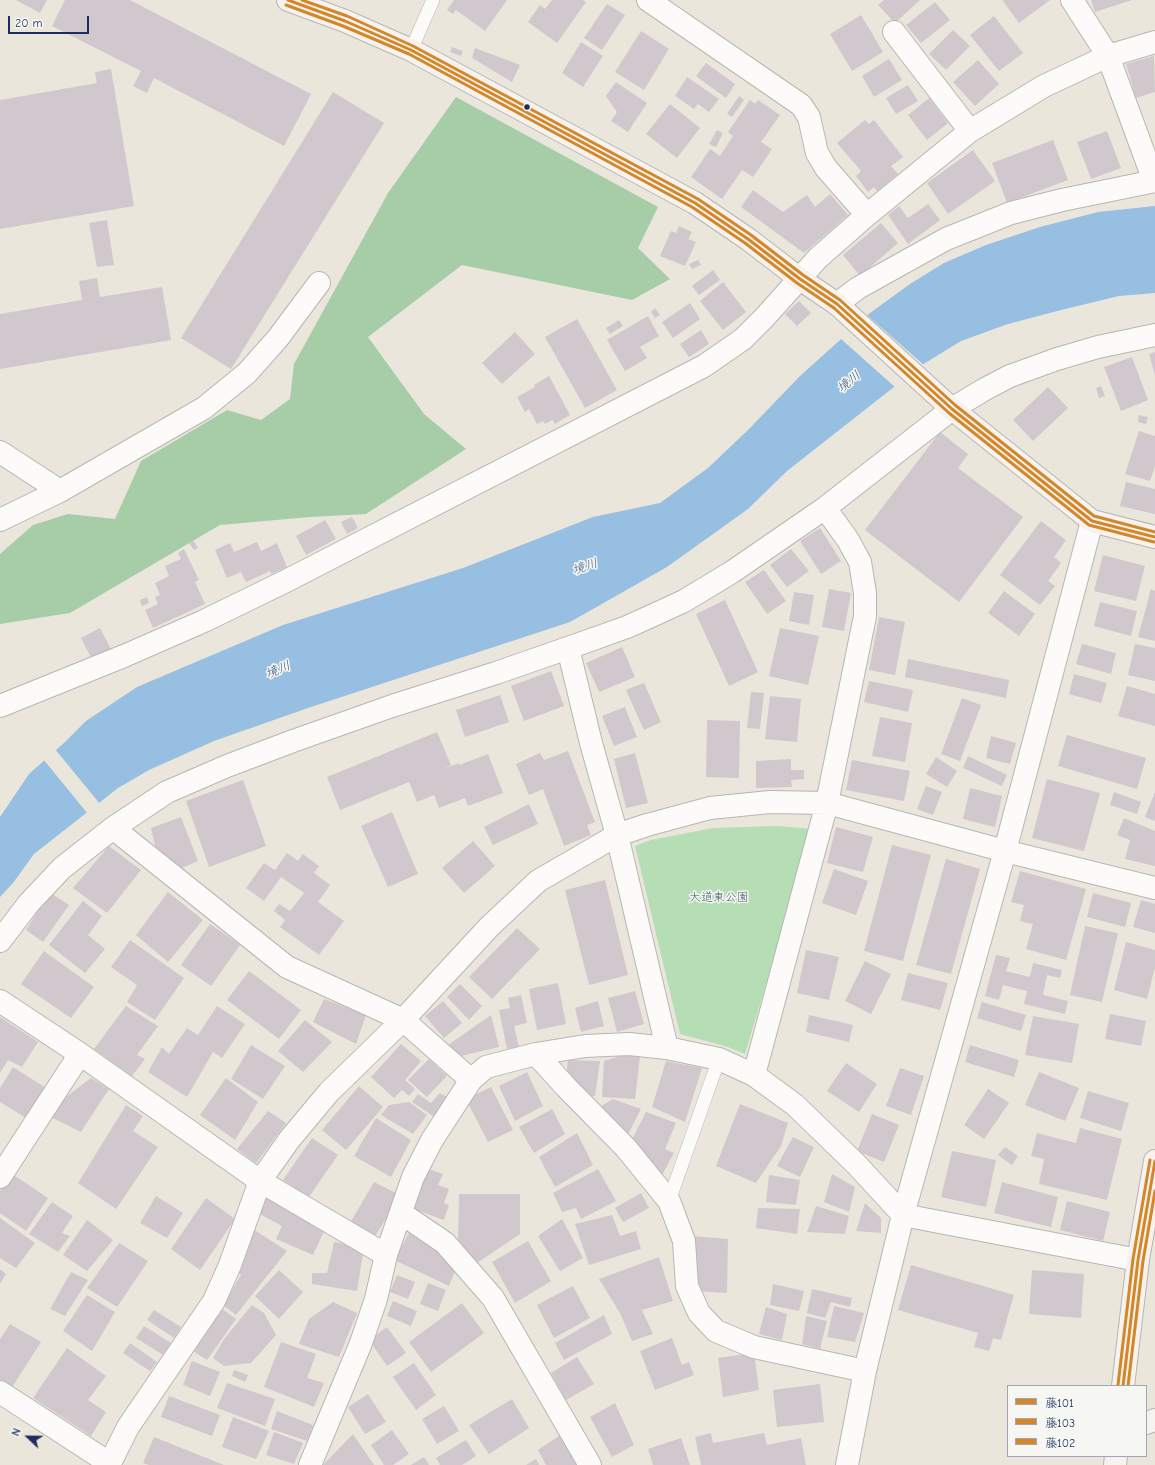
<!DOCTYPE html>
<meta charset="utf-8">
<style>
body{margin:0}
#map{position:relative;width:1155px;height:1465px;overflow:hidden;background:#eae6db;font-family:"Comic Neue","Klee One",sans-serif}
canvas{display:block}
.legend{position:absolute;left:1007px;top:1385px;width:140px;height:72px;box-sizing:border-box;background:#f6f6f2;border:1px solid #9ea6b7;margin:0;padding:5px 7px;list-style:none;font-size:12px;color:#1b2f5e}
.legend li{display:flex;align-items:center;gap:8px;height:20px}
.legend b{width:20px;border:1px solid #9ea6b7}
.north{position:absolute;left:8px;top:1417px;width:40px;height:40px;-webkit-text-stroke:3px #f6f6f2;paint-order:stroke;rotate:292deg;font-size:11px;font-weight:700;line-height:16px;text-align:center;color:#1b2f5e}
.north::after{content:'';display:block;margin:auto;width:14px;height:18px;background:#1b2f5e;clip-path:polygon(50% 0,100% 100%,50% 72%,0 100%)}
.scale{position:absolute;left:8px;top:16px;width:81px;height:18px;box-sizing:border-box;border:2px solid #1b2f5e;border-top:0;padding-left:5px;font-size:12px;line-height:14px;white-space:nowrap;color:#1b2f5e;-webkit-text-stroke:3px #f6f6f2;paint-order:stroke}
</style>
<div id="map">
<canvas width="1155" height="1465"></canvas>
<ul class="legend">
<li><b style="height:5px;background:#d38728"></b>藤101</li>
<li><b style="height:5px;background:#d38728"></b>藤103</li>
<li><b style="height:5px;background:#d38728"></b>藤102</li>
</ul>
<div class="north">N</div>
<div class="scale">20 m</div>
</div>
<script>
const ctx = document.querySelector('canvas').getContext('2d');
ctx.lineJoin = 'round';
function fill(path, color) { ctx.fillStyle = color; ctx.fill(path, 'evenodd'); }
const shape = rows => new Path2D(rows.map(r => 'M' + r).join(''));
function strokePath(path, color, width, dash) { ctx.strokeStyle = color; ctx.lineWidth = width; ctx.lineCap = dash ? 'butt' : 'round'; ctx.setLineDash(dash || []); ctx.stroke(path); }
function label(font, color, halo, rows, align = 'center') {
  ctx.font = font + ' "Comic Neue","Klee One",sans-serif'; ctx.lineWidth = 3; ctx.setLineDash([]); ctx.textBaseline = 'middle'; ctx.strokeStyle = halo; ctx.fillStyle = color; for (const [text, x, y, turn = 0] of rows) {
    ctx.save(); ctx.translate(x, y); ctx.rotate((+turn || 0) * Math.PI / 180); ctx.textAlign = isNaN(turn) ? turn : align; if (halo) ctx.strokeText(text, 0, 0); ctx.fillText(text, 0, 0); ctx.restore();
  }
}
fill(shape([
 [778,826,813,829,745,1054,728,1047,680,1034,635,846,651,840,713,828]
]), '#b6deb4');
fill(shape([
 [456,97,658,207,638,248,670,279,632,300,462,265,368,337,424,414,466,449,366,514,310,517,220,525,70,613,0,624,0,554,33,525,68,514,115,519,141,461,227,410,261,420,290,399,294,364,388,193]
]), '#a7cda8');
fill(shape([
 [1155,206,1155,293,1119,296,1061,310,1008,324,961,341,922,365,787,471,748,509,667,567,570,622,308,708,214,741,149,770,118,788,34,854,13,883,0,897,0,817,29,774,65,742,86,721,137,687,283,625,463,568,593,517,660,503,708,468,749,429,800,376,870,313,910,284,944,263,986,245,1040,227,1098,212]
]), '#97bfe1');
fill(shape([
 [866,314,925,366,896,388,840,338],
 [55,749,100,804,88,814,43,759]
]), '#eae6db');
fill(shape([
 [16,0,47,0,40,13],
 [65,0,130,0,311,94,284,146,154,78,147,93,133,86,141,71,52,26],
 [454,0,507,0,485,31,456,10,453,14,447,10],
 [552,0,583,0,586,2,557,43,528,22,540,5,545,9],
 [884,0,920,0,895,23,878,5],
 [1004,0,1050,0,1019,23,1003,1],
 [1091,0,1132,0,1095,12],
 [935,2,950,20,921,43,906,25],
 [607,4,625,15,602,50,584,38],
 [861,15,883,52,852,71,830,34],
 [994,16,1023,53,999,71,970,35],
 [953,30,970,46,946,70,929,54],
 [641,31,669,49,644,90,615,72],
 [581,42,603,56,583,87,562,73],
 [452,47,463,51,461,56,450,52],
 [475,48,520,65,512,82,472,58],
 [1154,56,1155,92,1136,98,1126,64],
 [889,59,902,80,874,97,862,76],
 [978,60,999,84,975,106,953,82],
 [706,63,735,84,726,98,696,76],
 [111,69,134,206,0,229,0,100,97,83,95,72],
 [687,77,719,99,709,112,698,104,694,109,675,96],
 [616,82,647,103,628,132,611,121,617,112,606,96],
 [908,85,918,101,896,114,886,98],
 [333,92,384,123,231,369,181,338],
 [739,96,744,100,732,117,727,114],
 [929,98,948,123,927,140,908,115],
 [750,100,755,104,758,100,780,115,761,142,772,149,753,177,742,170,722,199,691,177,710,149,720,156,733,136,728,132],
 [670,104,700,128,677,158,646,134],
 [865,120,869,124,874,120,903,157,891,166,898,174,877,191,874,187,868,192,856,176,861,171,837,143],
 [717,130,723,133,716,147,709,144],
 [1107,131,1121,168,1091,179,1077,142],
 [1053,140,1068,180,1007,203,992,163],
 [973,150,995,181,948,214,927,183],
 [753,190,783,212,807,195,815,207,830,194,848,215,804,253,741,207],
 [928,204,940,220,908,244,888,215,899,206,908,218],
 [107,220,114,265,97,267,89,223],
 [881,223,898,243,860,276,843,255],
 [679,226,692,232,688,239,696,242,685,266,660,256,671,231,676,233],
 [698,260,701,265,692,269,689,264],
 [713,270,720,280,699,295,692,286],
 [97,278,100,297,162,287,171,340,0,369,0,314,82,300,79,281],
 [723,282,746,312,723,330,700,301],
 [799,301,811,313,797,326,785,314],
 [690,303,700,319,673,338,662,322],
 [655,308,660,315,655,318,651,312],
 [648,316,659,336,640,347,647,358,625,371,607,340],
 [577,319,617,390,585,408,545,337],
 [619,320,623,326,610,334,606,328],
 [701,330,709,344,689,357,680,344],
 [515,332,535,354,502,384,482,363],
 [1155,352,1155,375,1149,354],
 [1132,357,1148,400,1121,411,1104,367],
 [549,376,570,415,555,424,553,420,545,424,543,421,537,424,529,409,525,412,517,397,535,387,534,385],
 [1101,386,1105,396,1099,398,1096,388],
 [1048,387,1068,408,1033,441,1013,420],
 [1139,415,1148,417,1146,424,1138,422],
 [1139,431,1155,436,1155,466,1150,481,1125,474],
 [940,432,968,454,958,468,1023,517,959,602,865,530],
 [1126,482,1155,489,1155,514,1120,506],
 [352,517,358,528,347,534,341,522],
 [325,520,336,539,306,555,296,536],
 [1041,521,1066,540,1054,557,1061,563,1048,581,1055,586,1040,605,1000,575],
 [820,528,841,561,821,574,800,541],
 [193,540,198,548,194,550,189,543],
 [257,542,261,551,277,543,287,567,271,574,270,571,246,582,241,572,227,578,215,550,230,543,234,552],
 [184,549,199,580,195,582,205,604,153,628,145,610,158,604,155,597,160,595,155,583,169,576,165,566,181,559,178,553],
 [791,549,809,571,787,587,770,565],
 [1103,555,1145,566,1136,601,1094,591],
 [764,570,786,601,767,614,745,582],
 [829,589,851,593,844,631,822,627],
 [1151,589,1155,591,1155,641,1138,637],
 [1004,591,1035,614,1019,636,988,613],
 [794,592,814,595,809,625,789,621],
 [147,597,149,603,142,606,140,600],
 [725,600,758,672,729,686,696,614],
 [1100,602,1137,611,1131,636,1094,626],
 [879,617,905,622,895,675,869,670],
 [100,628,111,649,92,659,81,638],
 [780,628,819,636,808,685,769,676],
 [1082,644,1116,653,1111,674,1076,664],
 [1135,644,1155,648,1155,681,1128,675],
 [622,647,635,677,599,692,586,663],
 [908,659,1009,680,1006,698,905,677],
 [551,671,564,706,524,721,511,686],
 [1074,674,1107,683,1101,703,1069,694],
 [869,681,913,690,908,712,864,702],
 [644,683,661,722,644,730,626,690],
 [1127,686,1155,694,1155,726,1118,716],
 [751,692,764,693,760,729,747,728],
 [500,695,509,722,465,737,456,710],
 [770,696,801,699,797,742,765,739],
 [962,698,981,705,960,761,941,754],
 [625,707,637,737,614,746,602,716],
 [880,717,912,723,905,762,872,756],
 [707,720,740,721,739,778,706,777],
 [437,732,451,765,443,769,459,763,459,765,488,754,503,793,468,806,465,798,439,808,434,795,417,802,409,782,340,810,327,777],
 [1067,735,1146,758,1137,789,1058,766],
 [991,736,1016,743,1010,764,986,758],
 [568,751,595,822,587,825,591,835,564,846,543,789,529,795,516,764,540,753,544,760],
 [635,753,648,803,626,808,614,759],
 [968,756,1007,775,1002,786,963,768],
 [936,757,957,771,947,787,926,774],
 [791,759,791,770,804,770,804,779,791,780,792,787,756,788,756,761],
 [852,760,910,771,904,801,846,790],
 [1047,779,1100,793,1084,851,1032,838],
 [243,780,266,846,209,867,186,801],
 [926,786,942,792,933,815,917,809],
 [970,788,1002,796,995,827,963,819],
 [1114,792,1141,802,1137,814,1110,805],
 [1155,792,1155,821,1145,817],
 [529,804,538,824,493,845,484,827],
 [392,812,418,874,388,887,361,826],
 [181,817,198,861,182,868,155,846,151,828],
 [1124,818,1155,831,1155,866,1125,859,1130,840,1117,835],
 [836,827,873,837,863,872,827,863],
 [473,841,495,866,464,893,442,868],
 [892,845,931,855,903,961,864,951],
 [109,846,141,870,107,913,73,888],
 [287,853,298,861,303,854,319,866,314,873,330,885,318,902,344,921,319,955,280,927,285,920,274,911,279,904,290,911,304,893,281,877,264,901,246,888,264,863,275,870],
 [946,859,980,869,951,974,916,965],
 [834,869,868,881,856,915,822,903],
 [1020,871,1086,889,1066,960,1026,949,1033,924,1020,921,1024,905,1011,902],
 [605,880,628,975,589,985,565,890],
 [49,892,69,905,43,942,26,930],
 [168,892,203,920,168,962,136,935],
 [1093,893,1131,903,1125,927,1087,917],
 [1141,900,1155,904,1155,933,1133,927],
 [83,901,102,916,88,935,105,949,85,973,49,945],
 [210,924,240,945,211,986,181,965],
 [1085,926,1118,933,1102,1002,1070,995],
 [517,928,540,949,492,999,469,977],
 [130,940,184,978,155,1020,127,1002,137,985,111,967],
 [1126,942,1155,950,1155,967,1147,999,1114,990],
 [806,950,839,957,829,1000,797,993],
 [44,951,94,987,71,1018,21,984],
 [996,955,1010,958,1006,971,1030,977,1033,963,1062,970,1060,978,1047,975,1043,995,1068,1001,1065,1014,1024,1004,1027,991,1003,985,999,1000,985,996],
 [865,961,891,974,871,1014,845,1001],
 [249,971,301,1010,279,1039,227,1000],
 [908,973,948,983,940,1010,901,1000],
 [558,983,566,1024,537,1030,529,989],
 [460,984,482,1006,469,1020,447,997],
 [635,991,644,1024,617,1032,608,998],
 [521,995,527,1023,514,1026,519,1047,507,1049,499,1010,510,1008,508,998],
 [324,999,366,1015,356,1044,313,1022],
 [443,1001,462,1023,444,1038,425,1016],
 [598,1001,604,1026,581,1032,575,1008],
 [982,1002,1026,1015,1021,1031,977,1018],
 [126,1006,158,1026,137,1055,145,1059,132,1076,94,1049],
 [217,1006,245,1024,222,1058,213,1052,187,1097,148,1072,162,1047,169,1054,187,1028,198,1035],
 [1110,1014,1146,1021,1141,1046,1105,1039],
 [491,1015,499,1047,461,1056,448,1045],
 [809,1015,853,1025,849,1042,806,1032],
 [1033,1016,1079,1024,1072,1063,1025,1055],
 [0,1017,38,1042,22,1067,8,1060,0,1073],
 [305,1020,332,1042,303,1072,278,1051],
 [401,1044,421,1061,405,1080,415,1089,409,1096,402,1090,394,1098,371,1077],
 [251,1045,285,1066,263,1099,231,1079],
 [970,1045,1019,1060,1014,1077,965,1062],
 [623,1055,640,1057,635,1099,602,1097,604,1061],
 [429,1059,447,1076,427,1097,408,1080],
 [568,1060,600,1061,595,1096,580,1095,566,1080],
 [666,1061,702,1068,685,1122,652,1107],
 [846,1063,877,1084,859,1112,827,1091],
 [13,1067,46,1088,26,1118,0,1102,0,1088],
 [900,1068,924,1076,911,1115,886,1106],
 [527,1072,543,1106,515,1121,499,1086],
 [1039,1072,1079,1088,1065,1121,1025,1105],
 [91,1078,109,1089,81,1132,51,1117,58,1103],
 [226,1078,258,1102,235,1140,200,1115],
 [359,1086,383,1107,346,1150,322,1130],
 [491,1087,513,1130,488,1142,466,1099],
 [988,1089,1009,1103,984,1139,964,1125],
 [1088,1091,1129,1103,1121,1131,1080,1118],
 [440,1093,450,1099,436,1118,412,1102,418,1094,431,1103],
 [613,1099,641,1109,625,1140,596,1113,601,1106],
 [409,1102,427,1115,413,1134,381,1115,389,1105],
 [740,1104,788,1123,781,1146,756,1183,716,1166],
 [126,1105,143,1116,133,1131,158,1147,116,1209,78,1183],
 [552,1109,565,1134,534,1153,519,1127],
 [268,1111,286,1123,256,1163,237,1149],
 [646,1112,676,1123,665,1149,674,1153,662,1175,629,1145],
 [872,1114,899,1125,884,1162,857,1151],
 [376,1118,411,1140,391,1177,354,1156],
 [1080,1128,1122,1139,1107,1200,1039,1184,1044,1159,1031,1156,1037,1133,1076,1143],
 [577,1133,593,1165,555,1187,539,1157],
 [793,1137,814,1147,800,1177,777,1166],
 [312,1138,338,1155,309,1197,283,1180],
 [1005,1147,1018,1156,1012,1165,998,1155],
 [952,1151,996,1160,986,1207,941,1197],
 [426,1168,443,1174,438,1185,449,1189,444,1203,449,1205,444,1220,411,1208],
 [598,1169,616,1201,581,1219,576,1208,562,1212,553,1193],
 [12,1174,48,1198,26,1231,0,1213,0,1191],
 [832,1174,855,1187,849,1212,824,1202],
 [769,1175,800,1180,796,1205,766,1202],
 [374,1182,400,1195,376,1235,350,1223],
 [1002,1182,1058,1197,1051,1227,994,1213],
 [270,1192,327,1225,313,1255,276,1239,282,1226,258,1213],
 [641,1193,649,1208,623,1222,615,1208],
 [459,1194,520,1194,520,1234,474,1265,458,1244],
 [156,1196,183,1213,167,1238,140,1223],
 [206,1198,235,1219,200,1270,171,1249],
 [1067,1201,1110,1212,1103,1241,1060,1230],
 [52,1202,73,1216,62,1233,70,1236,58,1252,29,1234],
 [865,1203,881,1218,881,1233,856,1231],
 [816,1206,849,1216,845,1234,807,1232],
 [758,1208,800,1209,797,1234,756,1228],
 [612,1215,620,1236,636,1231,641,1249,589,1265,575,1224],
 [0,1218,35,1243,16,1268,0,1258],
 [562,1219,583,1258,560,1271,538,1236],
 [87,1220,113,1240,87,1271,63,1255],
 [253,1229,287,1251,236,1315,223,1305,241,1275,238,1270],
 [409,1233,443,1254,456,1269,449,1286,394,1260],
 [692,1236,728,1239,727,1293,693,1291],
 [528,1241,551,1281,515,1303,492,1262],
 [334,1242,364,1247,357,1291,312,1284,312,1273,327,1273],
 [119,1243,148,1261,117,1307,87,1288],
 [659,1257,673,1301,642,1310,653,1334,632,1341,620,1313,599,1279],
 [911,1265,1014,1295,1001,1340,993,1338,989,1351,974,1347,978,1333,898,1310],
 [0,1269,6,1274,0,1284],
 [279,1270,303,1292,279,1319,255,1296],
 [1032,1270,1084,1274,1081,1318,1029,1314],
 [71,1272,88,1280,65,1316,50,1309],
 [397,1275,415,1282,408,1299,390,1292],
 [428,1283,446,1290,438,1311,420,1304],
 [773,1284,804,1291,799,1311,770,1305],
 [573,1286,590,1318,554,1338,537,1305],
 [812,1289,852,1298,850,1307,831,1302,825,1318,807,1313],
 [87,1295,115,1312,92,1351,63,1331],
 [393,1301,417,1311,411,1326,387,1316],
 [333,1302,357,1313,339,1357,299,1344,309,1319],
 [462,1303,484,1333,431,1372,409,1342],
 [252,1305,264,1313,276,1335,251,1363,224,1366,213,1358,224,1339],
 [834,1306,864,1313,855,1342,827,1337],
 [766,1307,787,1314,782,1340,759,1334],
 [221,1308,236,1319,207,1360,193,1351],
 [154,1310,181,1327,174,1338,147,1320],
 [604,1315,612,1334,564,1360,555,1343],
 [806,1316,827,1321,820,1349,802,1344],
 [10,1324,41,1342,11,1389,0,1382,0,1339],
 [144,1326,171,1343,163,1355,136,1338],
 [387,1327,406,1353,387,1366,369,1340],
 [672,1338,682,1365,689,1362,694,1375,655,1390,640,1351],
 [281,1342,316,1354,307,1378,324,1383,314,1407,264,1387],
 [130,1343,157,1362,150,1371,123,1353],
 [67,1348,106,1376,88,1400,106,1412,91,1436,33,1398],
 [754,1353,759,1390,723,1397,718,1358],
 [577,1357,594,1384,566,1400,551,1373],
 [192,1361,220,1372,210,1396,183,1385],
 [414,1363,436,1395,416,1410,393,1377],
 [234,1370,248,1375,245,1382,232,1376],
 [227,1383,275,1399,265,1426,217,1408],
 [820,1384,824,1422,777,1427,773,1390],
 [368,1394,386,1422,365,1434,348,1407],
 [169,1396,220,1415,212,1436,161,1417],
 [512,1399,529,1428,489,1454,469,1425],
 [615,1403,634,1445,612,1457,590,1417],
 [444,1406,459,1431,437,1444,422,1419],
 [277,1411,313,1425,307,1441,271,1429],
 [233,1417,269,1431,256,1459,222,1447],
 [392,1430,409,1454,393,1465,384,1465,371,1445],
 [274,1432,303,1443,294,1464,266,1455],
 [711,1433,713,1443,764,1433,767,1445,801,1438,806,1465,701,1465,695,1437],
 [353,1434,374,1465,323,1465],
 [562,1434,580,1465,546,1465,538,1450],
 [154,1437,224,1465,149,1465,143,1463],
 [681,1438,690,1465,653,1465,648,1449],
 [466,1440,476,1456,462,1465,440,1465,436,1458],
 [424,1457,429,1465,411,1465],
 [536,1459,539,1465,526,1465]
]), '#d1c8cd');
const lane = shape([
 [411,50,433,0],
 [669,1201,719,1059]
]);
const street = shape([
 [648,0,801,105,809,117,817,153,826,168,867,215],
 [1072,0,1108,56,1154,181],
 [894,32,970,131],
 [837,304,858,288,946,239,1011,213,1062,200,1155,181],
 [0,452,60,491,0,520],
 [60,491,204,408,247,373,278,338,319,283],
 [568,648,591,743,617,835,667,1048],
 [0,706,124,656,204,621,286,581,704,366,743,339,764,318,818,258,867,215,970,131,1044,86,1108,56,1155,42],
 [113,828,287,967,403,1020,471,1080],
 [0,941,29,903,62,868,113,828,167,792,227,766,293,741,392,706,496,673,568,648,627,627,658,613,684,601,732,572,825,508,952,409,985,389,1010,376,1057,359,1098,347,1155,335],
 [0,1001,80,1054,260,1181,386,1255],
 [536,1054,566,1087,626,1148,669,1201,684,1241,687,1286,699,1313,716,1331,754,1347,865,1371],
 [754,1075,827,803,865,616,865,593,860,562,848,540,825,508],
 [0,1177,80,1054],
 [401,1213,445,1243,493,1298,590,1465],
 [0,1392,109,1463],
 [109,1465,128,1427,214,1301,230,1265,260,1181,289,1140,329,1092,403,1020,489,927,538,881,617,835,647,825,710,808,770,802,827,803,1005,851,1155,888],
 [310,1465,361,1343,376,1299,386,1255,413,1177,432,1140,471,1080,486,1067,536,1054,585,1046,629,1044,667,1048,719,1059,754,1075,795,1105,857,1165,903,1215,1138,1260],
 [847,1465,865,1371,903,1215,1005,851,1092,521]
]);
const secondary = shape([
 [288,0,345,21,411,50,695,203,748,239,800,279,837,304,952,409,1092,521,1155,537],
 [1123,1386,1138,1260,1155,1161],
 [1146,1423,1155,1420],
 [1115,1465,1116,1456]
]);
strokePath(lane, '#b6b6b4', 14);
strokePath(street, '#b6b6b4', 24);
strokePath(secondary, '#b6b6b4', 24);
strokePath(lane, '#fcfbfa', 13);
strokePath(street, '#fcfbfa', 22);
strokePath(secondary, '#f6f3ef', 22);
strokePath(shape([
 [288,0,345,21,411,50,695,203,748,239,800,279,837,304,952,409,1092,521,1155,537],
 [1123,1386,1138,1260,1155,1161]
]), '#d38728', 3);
strokePath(shape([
 [286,5,343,26,409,54,692,207,745,243,797,283,834,308,949,413,1089,525,1154,542],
 [1128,1386,1143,1261,1155,1191]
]), '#d38728', 3);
strokePath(shape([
 [302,0,347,16,413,46,698,199,751,235,803,275,840,300,955,405,1094,516,1155,532],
 [1118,1385,1133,1259,1150,1160]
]), '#d38728', 3);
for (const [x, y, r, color] of [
 [527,107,3.5,"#1b2f5e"]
]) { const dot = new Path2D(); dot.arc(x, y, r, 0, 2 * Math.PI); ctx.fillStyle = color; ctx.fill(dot); strokePath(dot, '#f6f6f2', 1.5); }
label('12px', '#37596c', '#f6f6f2', [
 ["大道東公園",719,898]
]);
label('italic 13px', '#365586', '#f6f6f2', [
 ["境川",849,382,-39],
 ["境川",585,567,-18],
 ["境川",278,670,-23]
]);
</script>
